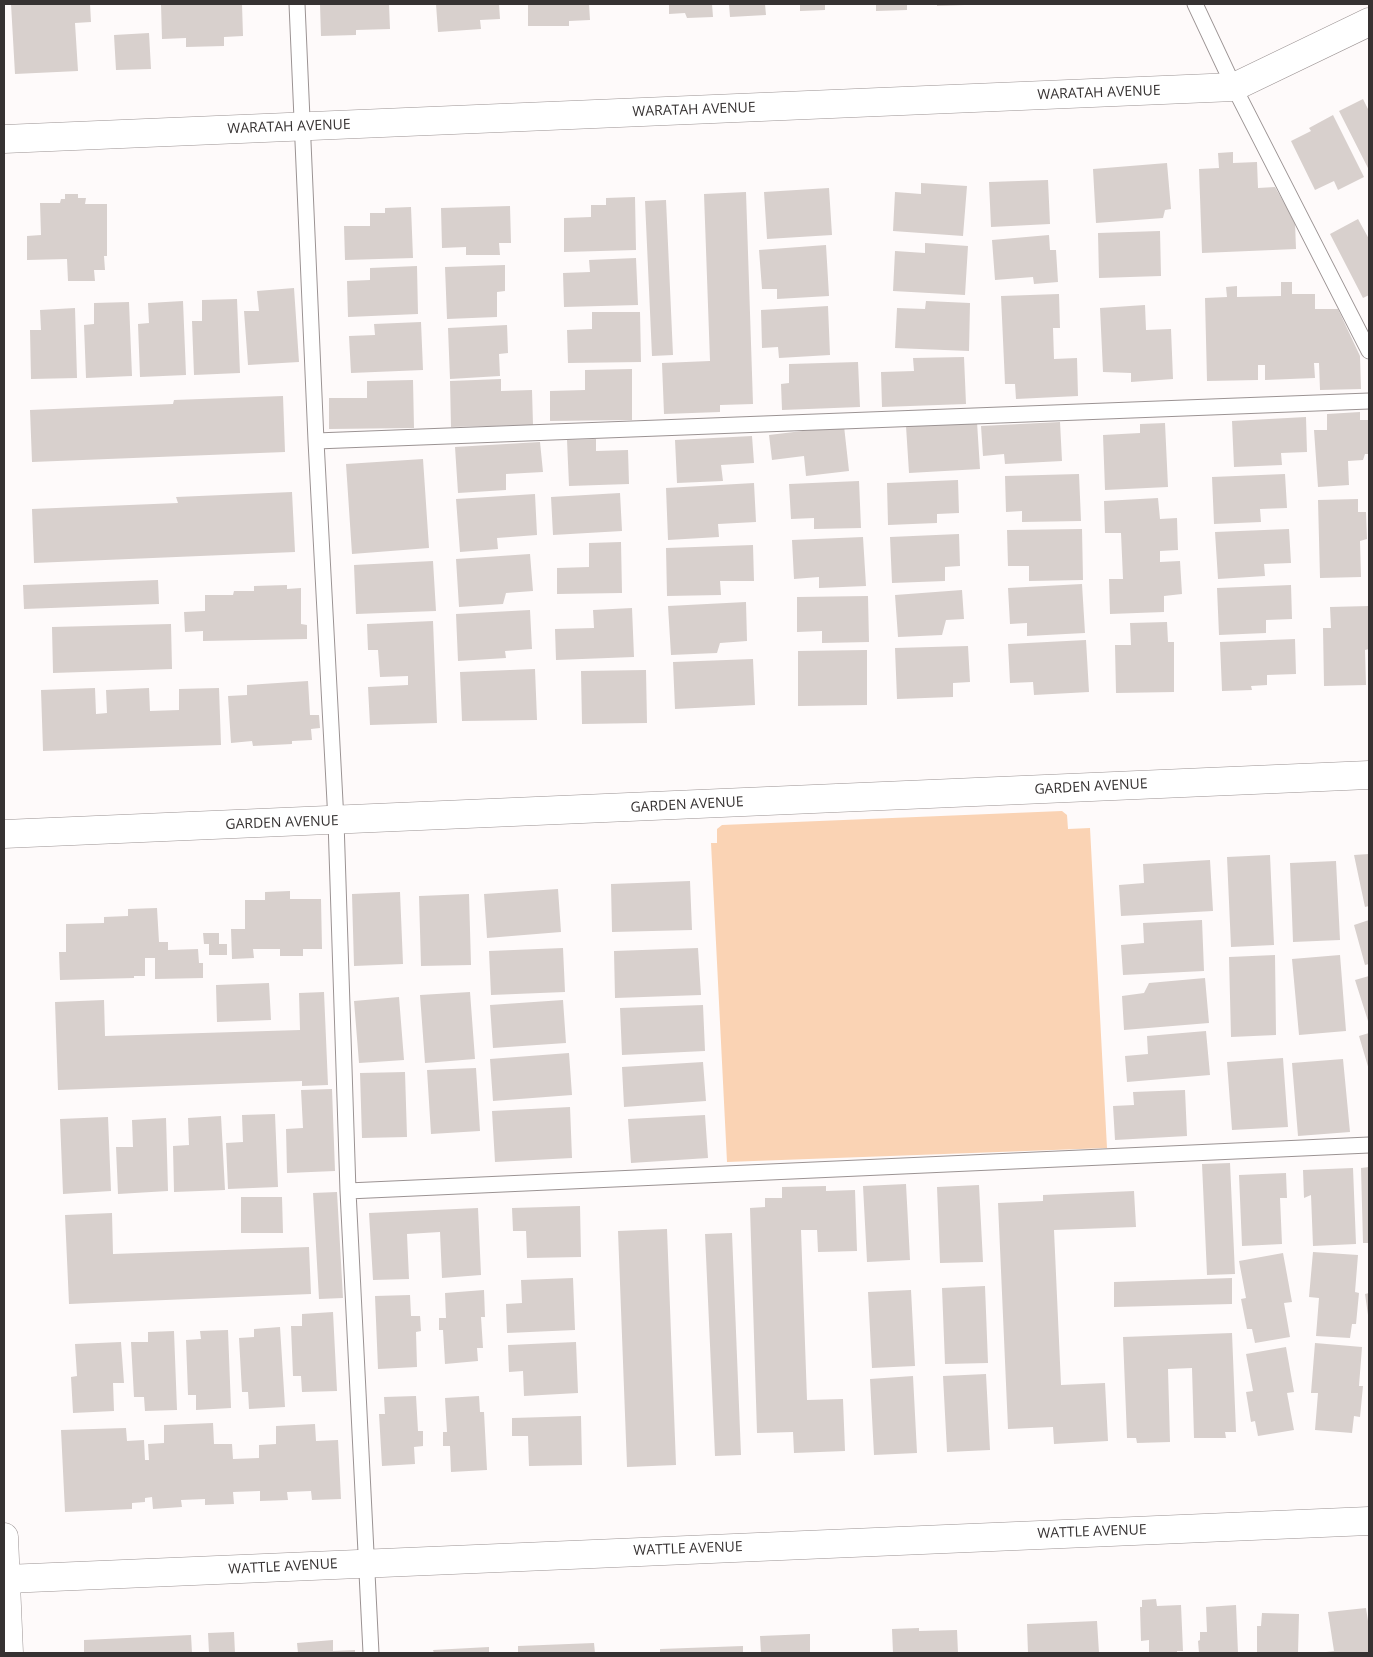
<!DOCTYPE html>
<style>
body{margin:0}
#map{position:relative;width:1373px;height:1657px;overflow:hidden;background:#fefafa;font-family:"Open Sans",sans-serif}
canvas{display:block}
.frame{position:absolute;inset:0;border:5px solid #363232;pointer-events:none}
</style>
<div id="map">
<canvas width="1373" height="1657"></canvas>
<div class="frame"></div>
</div>
<script>
const ctx = document.querySelector('canvas').getContext('2d');
ctx.lineJoin = 'round';
function fill(path, color) { ctx.fillStyle = color; ctx.fill(path, 'evenodd'); }
const shape = rows => new Path2D(rows.map(r => 'M' + r).join(''));
function strokePath(path, color, width, dash) { ctx.strokeStyle = color; ctx.lineWidth = width; ctx.lineCap = dash ? 'butt' : 'round'; ctx.setLineDash(dash || []); ctx.stroke(path); }
function label(font, color, halo, rows, align = 'center') {
  ctx.font = font + ' "Open Sans",sans-serif'; ctx.lineWidth = 4; ctx.setLineDash([]); ctx.textBaseline = 'middle'; ctx.strokeStyle = halo; ctx.fillStyle = color; for (const [text, x, y, turn = 0] of rows) {
    ctx.save(); ctx.translate(x, y); ctx.rotate((+turn || 0) * Math.PI / 180); ctx.textAlign = isNaN(turn) ? turn : align; if (halo) ctx.strokeText(text, 0, 0); ctx.fillText(text, 0, 0); ctx.restore();
  }
}
fill(shape([
 [1062,811,1067,815,1068,829,1090,828,1107,1148,727,1162,711,843,717,843,717,829,722,825]
]), '#fad3b4');
fill(shape([
 [11,4,90,4,91,22,75,23,78,71,15,74],
 [161,4,242,4,243,36,224,37,224,46,186,47,186,38,162,39],
 [320,4,389,4,390,29,356,30,356,35,321,36],
 [436,4,499,4,500,19,480,20,481,29,438,32],
 [528,4,589,4,590,20,569,21,569,26,528,26],
 [669,4,712,4,713,17,687,18,685,13,669,14],
 [729,4,765,4,766,15,730,17],
 [800,4,825,4,825,10,800,11],
 [876,4,907,4,907,10,876,11],
 [937,4,965,4,965,5,937,6],
 [149,33,151,69,116,70,114,35],
 [1363,99,1369,111,1369,170,1339,111],
 [1333,115,1364,177,1338,190,1334,181,1315,190,1291,141,1311,131,1309,128],
 [1233,152,1233,163,1257,162,1258,188,1275,187,1295,222,1296,249,1202,253,1199,169,1219,168,1218,153],
 [1167,163,1171,209,1165,210,1163,218,1096,223,1093,169],
 [1048,180,1050,224,991,227,989,182],
 [921,183,967,186,963,236,893,231,895,192,921,194],
 [829,188,832,235,767,239,764,192],
 [746,192,753,404,720,405,720,412,664,414,662,363,710,361,704,194],
 [65,194,78,194,78,198,86,198,85,204,107,204,107,256,104,256,105,270,94,270,95,281,68,281,67,259,27,260,27,236,41,235,40,203,60,203,61,199,65,199],
 [635,197,636,250,564,252,564,218,591,217,591,205,606,205,606,198],
 [666,200,673,355,652,356,645,201],
 [510,206,511,243,499,243,500,255,466,255,466,247,442,248,441,208],
 [411,207,413,258,345,260,344,226,370,226,370,213,385,213,385,208],
 [1358,219,1369,239,1369,295,1363,298,1330,234],
 [1160,231,1161,276,1099,278,1098,233],
 [1049,235,1050,250,1056,250,1058,282,1034,284,1033,277,995,280,992,240],
 [925,243,968,246,965,295,893,291,895,251,925,253],
 [826,245,829,296,777,299,777,289,762,289,759,250],
 [636,258,638,305,564,307,563,273,590,272,589,260],
 [505,265,505,291,497,292,497,317,447,319,445,267],
 [417,266,418,314,348,317,347,281,370,280,370,268],
 [1281,282,1292,282,1292,294,1315,294,1315,309,1338,309,1360,356,1361,389,1320,390,1319,363,1314,363,1315,378,1265,380,1265,365,1258,365,1258,380,1207,381,1205,298,1227,297,1226,287,1237,286,1237,297,1281,296],
 [294,288,299,362,248,365,244,311,259,311,257,291],
 [1059,294,1060,328,1053,328,1054,359,1077,358,1078,396,1016,399,1015,384,1005,384,1001,296],
 [237,299,240,373,194,375,192,321,202,321,202,300],
 [183,301,186,375,140,377,138,324,149,323,148,303],
 [926,301,970,303,969,351,895,348,897,308,925,309],
 [129,302,132,376,86,378,84,325,94,324,94,303],
 [1145,305,1146,330,1171,329,1173,379,1131,382,1131,373,1103,372,1100,308],
 [828,306,830,355,779,358,778,347,762,348,761,310],
 [75,308,77,378,31,379,30,330,41,330,40,310],
 [592,312,640,312,641,362,568,363,567,330,592,329],
 [421,322,423,370,351,373,349,336,375,335,374,324],
 [507,325,508,353,499,354,500,376,450,379,448,328],
 [964,357,966,404,882,407,881,372,914,371,913,358],
 [858,362,860,407,782,410,781,384,789,383,789,364],
 [632,369,632,420,550,421,550,391,585,390,585,370],
 [501,379,501,391,532,390,533,425,451,427,450,381],
 [413,380,414,428,329,429,329,398,367,398,367,381],
 [283,396,285,452,32,462,30,410,173,404,174,400],
 [1360,412,1360,420,1369,420,1369,454,1365,454,1363,460,1348,461,1349,485,1318,487,1314,430,1327,430,1327,414],
 [1306,417,1307,452,1281,453,1282,465,1234,467,1232,421],
 [977,422,980,469,909,473,906,426],
 [1060,422,1062,461,1005,464,1004,454,983,456,981,426],
 [1165,423,1168,487,1105,490,1103,435,1140,433,1140,424],
 [844,426,849,471,806,476,804,456,772,460,769,435],
 [752,436,754,463,721,465,723,481,677,483,675,440],
 [596,439,596,451,628,450,629,484,569,486,567,440],
 [540,442,543,472,506,474,506,490,458,493,455,447],
 [423,459,429,548,352,554,346,464],
 [1079,474,1081,521,1022,522,1022,511,1006,512,1005,476],
 [1285,474,1287,508,1260,509,1261,522,1214,524,1212,477],
 [958,480,959,513,937,514,937,523,888,525,887,483],
 [859,481,861,528,814,529,814,518,791,519,789,484],
 [754,483,756,522,718,524,719,537,668,540,666,488],
 [292,492,295,552,34,563,32,509,178,503,176,497],
 [620,493,622,531,553,535,551,497],
 [535,494,537,535,497,538,498,549,460,552,456,499],
 [1158,498,1160,519,1177,518,1178,550,1160,551,1160,562,1180,561,1182,594,1164,596,1164,612,1110,614,1109,579,1123,579,1121,533,1105,533,1104,501],
 [1358,499,1358,512,1366,512,1367,539,1360,541,1361,577,1320,578,1318,500],
 [1082,529,1083,580,1029,581,1029,566,1008,566,1007,530],
 [1289,529,1291,563,1264,564,1265,576,1218,579,1215,532],
 [959,534,960,566,945,567,945,581,892,583,890,537],
 [863,537,866,586,819,588,819,577,794,579,792,540],
 [621,542,622,593,557,594,557,568,589,567,589,543],
 [753,545,754,581,720,581,721,595,667,596,666,548],
 [530,554,533,591,506,593,503,604,459,607,456,559],
 [433,561,436,611,356,614,354,565],
 [158,580,159,604,24,609,23,585],
 [1082,584,1085,633,1027,636,1027,623,1010,624,1008,588],
 [287,585,287,589,301,588,301,624,307,625,307,639,203,641,203,631,185,632,184,612,205,611,205,595,233,595,234,591,254,591,254,586],
 [1291,585,1292,619,1266,620,1266,633,1219,635,1217,588],
 [962,590,964,619,946,620,942,635,898,637,895,595],
 [868,596,869,642,822,643,822,631,797,632,797,597],
 [746,602,747,641,720,643,717,653,671,655,668,606],
 [1369,606,1369,649,1365,650,1366,685,1324,686,1323,628,1331,628,1330,607],
 [632,608,634,657,556,660,555,629,594,628,593,610],
 [530,610,532,649,505,651,506,658,458,661,456,614],
 [433,621,437,723,370,725,368,687,408,685,408,676,380,677,378,650,368,650,367,624],
 [1167,622,1168,642,1174,642,1174,692,1116,693,1115,645,1131,645,1130,623],
 [171,624,172,669,53,673,52,627],
 [1295,639,1296,674,1267,675,1267,685,1251,686,1252,690,1222,691,1220,642],
 [1086,640,1089,692,1034,695,1033,682,1010,683,1008,644],
 [968,646,970,682,953,683,953,697,897,699,895,648],
 [867,650,867,705,798,706,798,651],
 [753,659,755,705,675,709,673,662],
 [535,669,537,720,462,721,460,672],
 [646,670,647,723,582,724,581,671],
 [308,681,310,715,319,715,320,728,311,729,312,740,292,741,292,744,253,746,252,741,231,743,228,696,247,695,247,685],
 [95,688,96,714,107,713,106,690,149,688,150,711,179,710,179,689,219,688,221,745,43,751,41,690],
 [1369,854,1369,906,1365,907,1354,855],
 [1270,855,1274,945,1231,947,1227,857],
 [1210,860,1213,911,1121,916,1119,885,1144,883,1143,864],
 [1336,861,1340,940,1293,942,1290,863],
 [690,881,692,930,612,932,611,884],
 [558,889,561,932,487,938,484,894],
 [290,891,290,899,321,899,322,949,303,949,303,956,280,956,280,949,253,949,254,958,232,959,231,929,245,929,245,900,265,900,265,892],
 [400,892,403,964,354,966,352,894],
 [469,894,471,965,421,966,419,896],
 [157,908,159,942,168,942,168,950,198,949,199,963,203,963,203,978,155,979,155,958,145,958,145,976,134,976,134,978,60,980,59,952,66,952,66,924,104,923,104,917,128,916,128,909],
 [1202,920,1204,971,1123,975,1121,945,1144,943,1143,923],
 [1369,920,1369,964,1365,965,1354,925],
 [203,933,219,933,219,944,227,944,227,955,209,955,209,944,204,944],
 [563,948,565,992,491,995,489,951],
 [698,948,701,995,615,998,614,951],
 [1275,955,1276,1035,1231,1037,1229,957],
 [1340,955,1346,1031,1299,1035,1292,959],
 [1369,976,1369,1020,1368,1021,1355,980],
 [1205,978,1209,1023,1124,1030,1122,996,1144,993,1149,983],
 [269,983,271,1020,217,1022,216,985],
 [324,992,328,1085,302,1086,302,1081,58,1090,55,1002,104,1000,105,1036,300,1030,299,993],
 [470,992,475,1059,425,1063,420,995],
 [399,997,404,1060,359,1063,354,1001],
 [563,1000,566,1043,493,1048,490,1005],
 [703,1005,705,1051,622,1055,620,1008],
 [1206,1031,1210,1075,1127,1082,1125,1056,1148,1054,1147,1036],
 [1369,1033,1369,1070,1359,1036],
 [569,1053,572,1095,493,1101,490,1059],
 [1283,1058,1288,1127,1232,1130,1227,1062],
 [1343,1059,1350,1132,1298,1136,1292,1063],
 [703,1062,706,1101,624,1107,622,1067],
 [476,1068,480,1131,431,1134,427,1070],
 [405,1072,407,1137,362,1138,360,1073],
 [332,1089,335,1171,287,1173,286,1129,303,1128,301,1090],
 [1185,1090,1187,1136,1115,1140,1113,1106,1134,1105,1133,1092],
 [570,1107,572,1158,495,1162,492,1111],
 [275,1114,278,1187,228,1189,226,1143,243,1142,242,1115],
 [705,1115,708,1158,631,1163,628,1119],
 [221,1116,225,1190,174,1192,173,1146,189,1145,188,1118],
 [108,1117,111,1191,63,1194,60,1119],
 [166,1118,168,1191,118,1194,116,1147,133,1147,132,1120],
 [1230,1163,1235,1274,1207,1275,1202,1164],
 [1369,1167,1369,1243,1363,1243,1361,1168],
 [1353,1168,1356,1244,1313,1246,1311,1195,1304,1198,1303,1170],
 [1286,1173,1287,1198,1280,1198,1282,1244,1242,1246,1239,1175],
 [906,1184,910,1260,867,1262,863,1186],
 [979,1185,983,1262,940,1263,937,1187],
 [826,1186,826,1191,855,1190,857,1251,818,1252,817,1230,801,1230,807,1400,843,1399,845,1451,794,1453,793,1432,757,1433,750,1208,765,1207,765,1198,782,1198,782,1187],
 [1134,1191,1136,1227,1054,1230,1061,1385,1105,1383,1108,1441,1054,1444,1053,1427,1008,1429,998,1203,1043,1201,1043,1195],
 [337,1192,343,1298,319,1299,313,1193],
 [241,1197,282,1197,283,1233,241,1233],
 [580,1206,581,1257,527,1258,526,1231,513,1231,512,1208],
 [478,1208,481,1275,442,1278,440,1232,407,1234,409,1279,373,1280,369,1213],
 [112,1213,113,1254,309,1247,311,1294,69,1304,65,1215],
 [667,1229,676,1465,627,1467,618,1231],
 [732,1233,741,1455,715,1456,705,1234],
 [1313,1252,1358,1255,1355,1292,1359,1293,1356,1324,1352,1324,1350,1338,1316,1336,1319,1298,1309,1297],
 [1283,1253,1292,1302,1284,1303,1290,1337,1255,1343,1252,1329,1247,1329,1241,1299,1246,1298,1239,1261],
 [573,1278,575,1330,507,1333,506,1304,522,1303,521,1280],
 [1232,1278,1232,1304,1114,1307,1114,1282],
 [985,1286,988,1363,945,1364,942,1288],
 [484,1290,485,1317,481,1317,483,1348,477,1348,478,1361,445,1364,443,1330,439,1330,439,1318,446,1318,445,1293],
 [911,1290,915,1366,872,1368,868,1292],
 [1369,1293,1369,1315,1368,1315,1365,1294],
 [410,1295,411,1316,420,1316,421,1331,416,1332,417,1367,378,1369,375,1296],
 [333,1312,337,1391,302,1392,301,1376,293,1376,291,1326,302,1326,302,1314],
 [280,1327,285,1407,249,1409,248,1392,242,1392,239,1338,254,1337,254,1329],
 [228,1330,231,1408,196,1410,196,1395,188,1395,186,1340,201,1339,200,1331],
 [174,1331,177,1410,145,1411,144,1397,134,1397,131,1342,148,1342,148,1332],
 [1232,1333,1236,1432,1225,1432,1226,1438,1194,1438,1192,1368,1168,1369,1170,1442,1137,1443,1136,1438,1127,1438,1123,1337],
 [121,1342,124,1383,113,1383,114,1411,73,1413,71,1377,77,1376,75,1344],
 [576,1342,578,1393,524,1396,523,1371,509,1372,508,1345],
 [1315,1343,1362,1347,1359,1386,1363,1386,1360,1417,1354,1416,1352,1433,1315,1430,1318,1393,1311,1393],
 [1286,1347,1294,1392,1287,1393,1294,1430,1258,1436,1255,1421,1251,1422,1246,1392,1253,1391,1246,1354],
 [986,1374,990,1450,947,1452,943,1376],
 [913,1376,917,1453,874,1455,870,1379],
 [416,1396,418,1431,423,1431,423,1446,414,1447,415,1464,382,1466,379,1414,385,1414,384,1397],
 [479,1396,480,1412,484,1412,487,1470,451,1472,450,1446,443,1446,443,1432,447,1432,445,1398],
 [581,1416,582,1465,529,1466,528,1436,512,1436,512,1418],
 [213,1423,214,1444,232,1444,233,1459,259,1458,259,1445,276,1444,276,1426,315,1424,316,1441,338,1440,341,1499,312,1500,311,1491,287,1492,288,1500,260,1501,260,1491,233,1492,234,1504,205,1505,205,1499,181,1500,182,1507,153,1509,152,1497,145,1498,145,1502,132,1503,132,1509,65,1512,61,1430,126,1428,127,1441,144,1440,145,1460,149,1460,148,1444,164,1443,164,1425],
 [1156,1599,1157,1606,1181,1605,1183,1651,1177,1651,1177,1653,1149,1653,1149,1640,1141,1641,1140,1607,1142,1607,1142,1600],
 [1236,1605,1238,1653,1199,1653,1198,1641,1200,1640,1200,1632,1207,1632,1206,1607],
 [1366,1608,1368,1621,1369,1621,1369,1653,1326,1653,1326,1652,1334,1651,1328,1612],
 [1262,1613,1299,1614,1298,1653,1257,1653,1257,1626,1261,1626],
 [1097,1621,1099,1653,1028,1653,1027,1624],
 [919,1628,919,1631,957,1630,958,1653,893,1653,892,1629],
 [234,1632,235,1653,209,1653,208,1633],
 [810,1634,810,1653,761,1653,760,1636],
 [191,1635,192,1653,84,1653,84,1640],
 [333,1640,333,1651,355,1650,355,1653,298,1653,297,1643],
 [594,1643,595,1653,518,1653,518,1646],
 [743,1646,743,1653,660,1653,660,1649],
 [489,1647,489,1653,434,1653,433,1650]
]), '#d8d0cd');
const service = shape([
 [297,4,316,441,336,821,348,1191,1369,1145],
 [1195,4,1234,87,1369,351],
 [316,441,1369,401],
 [348,1191,371,1653]
]);
const minor = shape([
 [4,139,1234,87,1369,22],
 [4,834,1369,775],
 [6,1579,1369,1521]
]);
const tertiary = shape([
 [4,1537,9,1653]
]);
strokePath(service, '#9b9393', 17);
strokePath(minor, '#9b9393', 29);
strokePath(tertiary, '#9b9393', 29);
strokePath(service, '#fff', 15);
strokePath(minor, '#fff', 28);
strokePath(tertiary, '#fff', 28);
label('14px', '#363232', '#fff', [
 ["WARATAH AVENUE",1099,93,-2],
 ["WARATAH AVENUE",694,110,-2],
 ["WARATAH AVENUE",289,127,-2],
 ["GARDEN AVENUE",1091,787,-3],
 ["GARDEN AVENUE",687,805,-3],
 ["GARDEN AVENUE",282,823,-2],
 ["WATTLE AVENUE",1092,1532,-2],
 ["WATTLE AVENUE",688,1549,-2],
 ["WATTLE AVENUE",283,1567,-3]
]);
</script>
